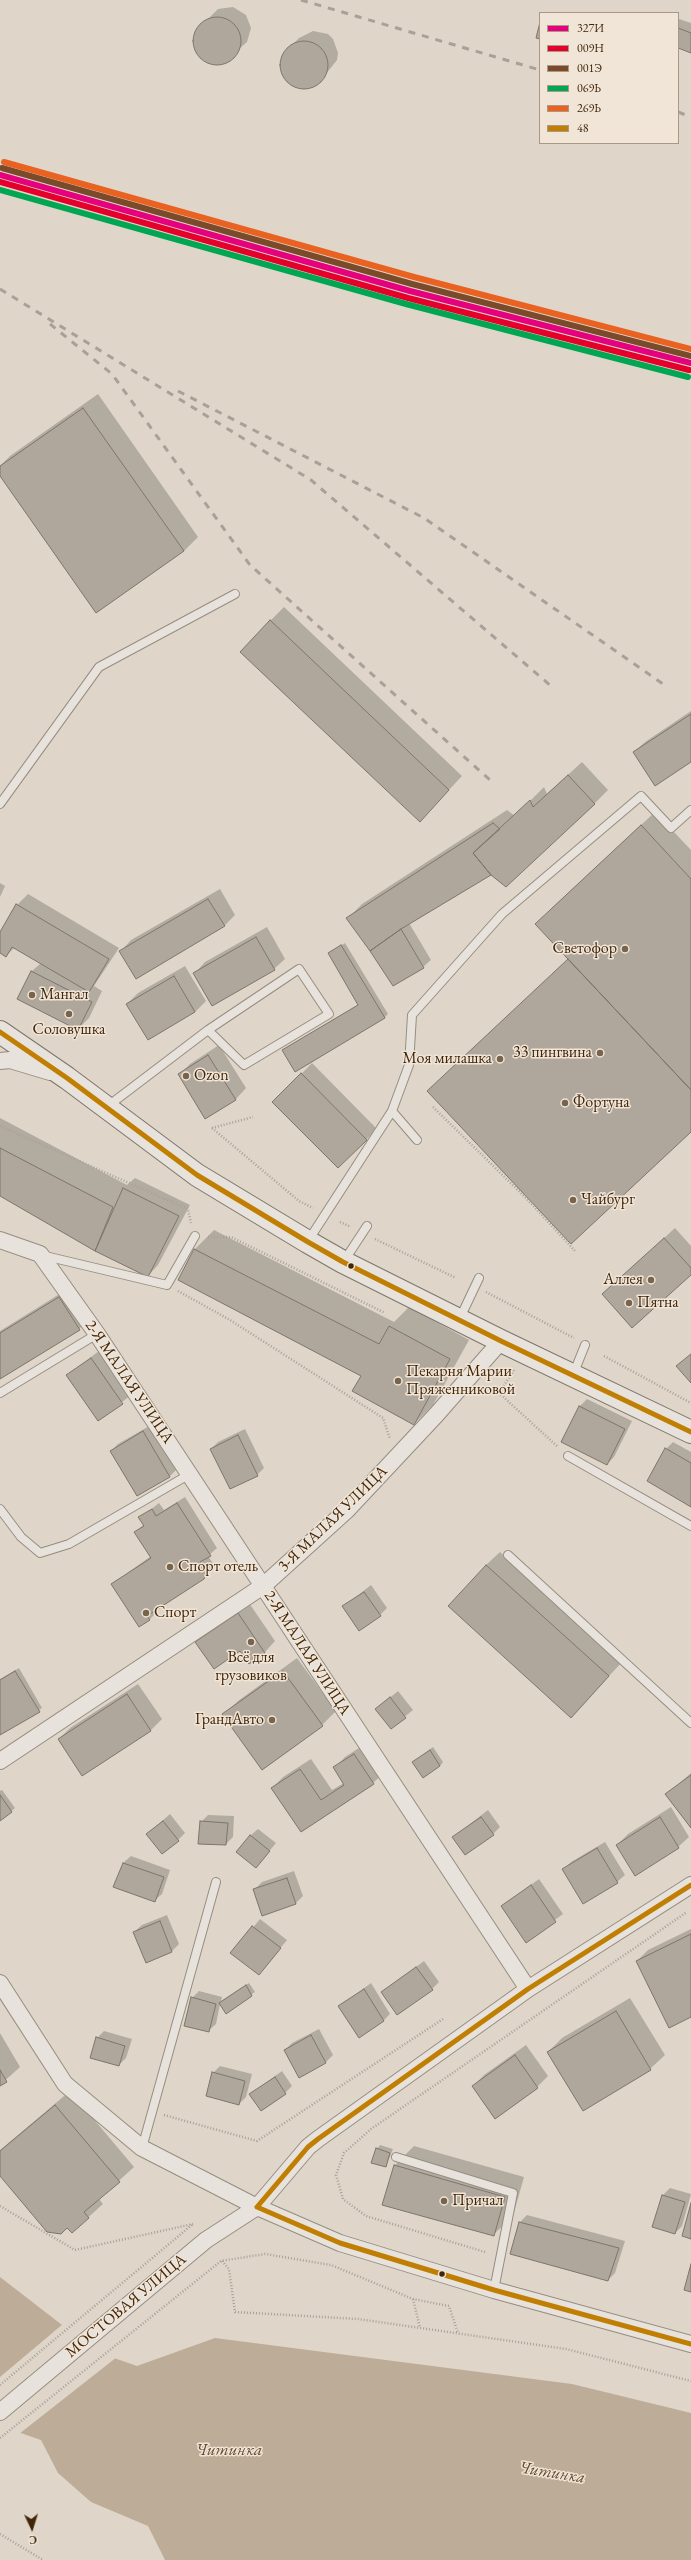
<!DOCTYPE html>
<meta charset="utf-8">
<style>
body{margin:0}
#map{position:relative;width:691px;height:2560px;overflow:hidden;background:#dfd6c9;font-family:"EB Garamond",serif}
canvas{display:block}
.legend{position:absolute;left:539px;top:12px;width:140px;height:132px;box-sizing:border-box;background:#f0e5d6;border:1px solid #aa9884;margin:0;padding:5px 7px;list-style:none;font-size:12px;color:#40250a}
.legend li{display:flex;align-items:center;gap:8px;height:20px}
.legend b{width:20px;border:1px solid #aa9884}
.north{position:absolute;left:12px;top:2508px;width:40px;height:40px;-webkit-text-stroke:3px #f0e5d6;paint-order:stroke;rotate:176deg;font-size:11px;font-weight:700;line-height:16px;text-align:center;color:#40250a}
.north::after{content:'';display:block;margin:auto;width:14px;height:18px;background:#40250a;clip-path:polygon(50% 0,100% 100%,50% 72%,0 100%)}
</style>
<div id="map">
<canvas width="691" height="2560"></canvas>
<ul class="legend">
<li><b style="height:5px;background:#e5007d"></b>327И</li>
<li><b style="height:5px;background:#e4002b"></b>009Н</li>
<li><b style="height:5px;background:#7a4b2a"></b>001Э</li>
<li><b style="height:5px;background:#00a651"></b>069Ь</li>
<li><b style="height:5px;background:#e96221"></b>269Ь</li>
<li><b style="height:5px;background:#c07f03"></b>48</li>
</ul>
<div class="north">С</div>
</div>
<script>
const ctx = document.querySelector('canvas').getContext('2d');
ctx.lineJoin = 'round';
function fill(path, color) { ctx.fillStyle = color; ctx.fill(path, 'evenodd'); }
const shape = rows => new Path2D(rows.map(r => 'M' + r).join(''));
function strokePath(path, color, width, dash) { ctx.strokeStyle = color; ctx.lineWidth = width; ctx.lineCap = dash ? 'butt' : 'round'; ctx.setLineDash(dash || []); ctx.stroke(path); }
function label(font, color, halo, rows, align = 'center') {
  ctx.font = font + ' "EB Garamond",serif'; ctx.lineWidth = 3; ctx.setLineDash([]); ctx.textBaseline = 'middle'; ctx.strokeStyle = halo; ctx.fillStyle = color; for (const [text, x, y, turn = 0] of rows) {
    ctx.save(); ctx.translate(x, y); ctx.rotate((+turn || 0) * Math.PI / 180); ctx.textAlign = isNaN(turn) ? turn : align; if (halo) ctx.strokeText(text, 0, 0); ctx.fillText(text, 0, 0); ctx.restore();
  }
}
fill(shape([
 [0,2277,97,2352,137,2366,215,2338,572,2384,691,2413,691,2560,165,2560,148,2526,91,2502,58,2473,41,2440,0,2426]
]), '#bdac97');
fill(shape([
 [63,2324,98,2350,117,2357,19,2434,0,2428,0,2377]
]), '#dfd6c9');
fill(shape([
 [233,7,246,15,251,28,247,42,223,63,216,64,202,58,197,53,194,38,196,31,218,9],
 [679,19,691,23,691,52,678,47],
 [313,31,328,34,333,39,338,53,337,60,318,84,303,88,289,83,281,70,281,63,288,49,299,38],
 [98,394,198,537,184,551,0,475,0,466,10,456],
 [284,607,462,776,420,821,270,621],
 [691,711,691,761,634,752,645,742],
 [582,762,608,790,594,804,491,874,409,923,431,960,423,967,348,918,362,904,507,810,515,816,544,787,547,794],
 [655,812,691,850,691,1131,428,1091,569,959,550,910],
 [0,883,5,886,0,897],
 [220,889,235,915,224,926,121,951,131,940],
 [28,894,119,948,94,986,102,991,89,1018,78,1029,18,999,32,971,41,963,15,947,6,956,0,952,0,934,17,905],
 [267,927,285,959,274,969,195,973,205,962],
 [345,943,388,1014,384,1018,283,1050,359,1004,329,953],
 [185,966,206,1001,195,1012,127,1004,138,993],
 [219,1045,246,1088,236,1099,206,1118,179,1075,190,1064],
 [312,1063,377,1129,338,1167,274,1102],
 [0,1118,127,1185,135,1178,190,1205,158,1265,148,1276,95,1250,0,1194],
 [675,1228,691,1246,691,1273,603,1294],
 [214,1230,394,1322,409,1307,469,1340,433,1405,414,1424,362,1376,180,1279,195,1249],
 [66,1290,86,1322,79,1329,0,1378,0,1331],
 [99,1351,130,1396,98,1420,67,1375],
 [587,1399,632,1421,614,1457,607,1464,580,1406],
 [151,1425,177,1469,170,1476,137,1495,111,1451,118,1444],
 [245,1429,264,1468,257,1475,211,1449,218,1442],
 [673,1442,691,1452,691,1506,666,1449],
 [185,1497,217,1548,208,1556,214,1565,203,1579,155,1610,157,1612,149,1620,112,1584,151,1556,136,1532,144,1524,140,1518,159,1503,164,1510],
 [500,1552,622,1662,585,1702,486,1565],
 [371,1585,387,1608,380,1615,344,1606],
 [249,1603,275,1641,265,1652,249,1663,240,1650,196,1642,207,1631],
 [297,1658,336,1711,322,1725,224,1715,238,1701],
 [19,1668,42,1708,0,1734,0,1679],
 [138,1684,162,1719,151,1730,82,1775,59,1739,70,1728],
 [398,1691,413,1710,391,1728,376,1709],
 [365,1744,384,1773,373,1783,301,1831,272,1788,283,1777,311,1759,332,1790,344,1783,334,1768,345,1757],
 [433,1747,443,1762,440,1766,413,1762],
 [691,1773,691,1826,667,1794],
 [2,1790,15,1808,0,1820,0,1791],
 [671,1807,689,1837,678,1847,617,1845,628,1834],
 [488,1810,500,1827,493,1834,453,1837],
 [170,1814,185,1833,178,1840,147,1834],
 [208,1815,234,1816,233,1837,226,1844,201,1822],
 [258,1829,276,1843,256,1867,250,1836],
 [605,1842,625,1875,617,1882,584,1902,564,1869,571,1862],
 [131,1856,170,1870,162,1894,154,1901,115,1887,123,1863],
 [294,1871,303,1896,295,1904,254,1890,262,1882],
 [539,1879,563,1914,526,1941,502,1906],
 [167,1915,179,1944,172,1951,146,1962,134,1932,142,1925],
 [260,1919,287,1940,259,1974,232,1953],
 [691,1929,691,2016,637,1961,648,1950],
 [424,1961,439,1982,432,1989,382,1992],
 [249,1983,255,1992,226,2012,220,2004,216,2024,208,2031,192,1998,199,1991,222,1997,221,2001],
 [371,1983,390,2014,383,2021,340,2006],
 [630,1998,665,2055,650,2069,583,2109,548,2052,562,2038],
 [319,2029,333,2055,326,2062,285,2050,292,2043],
 [104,2031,132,2039,126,2058,119,2065,97,2038],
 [0,2033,20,2067,0,2085],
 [526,2045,548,2076,537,2087,473,2086,484,2075],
 [220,2066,252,2074,246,2097,239,2104,213,2073],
 [282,2071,292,2086,285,2093,250,2094],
 [70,2091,134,2167,99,2199,103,2204,72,2232,0,2175,0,2150],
 [380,2145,393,2149,386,2166,377,2149],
 [414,2146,524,2177,513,2216,493,2235,394,2166],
 [670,2188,691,2194,682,2226,675,2233,663,2195],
 [527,2215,625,2241,615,2273,608,2280,520,2222]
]), '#0003');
const building = shape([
 '193 41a24 24 0 1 1 48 0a24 24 0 1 1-48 0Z',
 [540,22,540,39,536,38,540,22],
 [678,28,691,33,691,53,678,48,678,28],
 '280 65a24 24 0 1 1 48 0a24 24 0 1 1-48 0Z',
 [83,408,184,551,96,613,0,476,0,466,83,408],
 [270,620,449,790,420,822,240,652,270,620],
 [691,714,691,762,655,786,633,752,691,714],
 [568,775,595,804,506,887,491,875,473,853,530,800,533,807,568,775],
 [493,823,500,829,473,853,491,875,401,929,370,951,346,918,493,823],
 [641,825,691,879,691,1090,535,924,641,825],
 [208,899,225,926,136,979,119,951,208,899],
 [16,904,109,959,89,992,12,947,6,957,0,953,0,932,16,904],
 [401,929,424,968,393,986,370,951,401,929],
 [256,937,275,970,212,1006,193,973,256,937],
 [341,945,385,1018,295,1072,282,1050,358,1005,328,953,341,945],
 [568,959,691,1090,691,1132,571,1244,427,1091,568,959],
 [31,971,92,1002,78,1030,17,999,31,971],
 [174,976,195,1012,148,1040,126,1004,174,976],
 [208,1055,236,1100,205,1119,178,1074,208,1055],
 [301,1073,367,1140,338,1168,272,1102,301,1073],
 [0,1148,113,1207,95,1251,0,1196,0,1148],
 [123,1188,179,1216,148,1277,95,1251,123,1188],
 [664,1238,691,1268,691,1275,632,1328,602,1294,664,1238],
 [194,1249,379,1344,389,1326,450,1359,414,1425,352,1391,361,1376,178,1280,194,1249],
 [59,1297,80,1330,0,1379,0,1333,59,1297],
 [691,1354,691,1383,676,1366,691,1354],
 [91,1358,123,1404,98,1421,66,1375,91,1358],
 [579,1406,625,1429,607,1465,561,1442,579,1406],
 [143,1431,170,1477,137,1496,110,1451,143,1431],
 [238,1435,258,1476,230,1489,210,1449,238,1435],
 [665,1448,691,1463,691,1507,647,1481,665,1448],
 [177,1503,211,1556,200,1562,207,1572,204,1579,147,1616,150,1620,139,1627,111,1584,151,1558,134,1532,144,1526,138,1517,152,1509,156,1516,177,1503],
 [486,1565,609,1676,571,1718,448,1606,486,1565],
 [364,1592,381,1616,359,1631,342,1606,364,1592],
 [238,1613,265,1653,249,1664,240,1651,214,1669,195,1642,238,1613],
 [15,1671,40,1712,0,1735,0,1680,15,1671],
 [283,1671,323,1726,262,1770,222,1714,283,1671],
 [127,1694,151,1731,82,1776,58,1739,127,1694],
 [390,1697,406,1718,391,1729,375,1709,390,1697],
 [430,1750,440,1766,423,1778,412,1762,430,1750],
 [354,1754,374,1784,301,1832,271,1788,300,1769,321,1800,344,1785,333,1767,354,1754],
 [691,1775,691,1828,665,1794,691,1775],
 [0,1795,12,1812,0,1821,0,1795],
 [481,1817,494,1835,465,1855,452,1837,481,1817],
 [660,1817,679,1848,635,1876,616,1845,660,1817],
 [163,1821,179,1841,162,1854,146,1834,163,1821],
 [200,1821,228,1823,226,1845,198,1844,200,1821],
 [250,1835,270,1851,256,1868,236,1852,250,1835],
 [597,1848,618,1883,583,1904,562,1869,597,1848],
 [123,1863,164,1877,155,1902,113,1887,123,1863],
 [287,1878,296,1904,262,1916,253,1889,287,1878],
 [531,1885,556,1922,526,1943,501,1906,531,1885],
 [160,1921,172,1952,146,1963,133,1932,160,1921],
 [252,1926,281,1948,259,1975,230,1953,252,1926],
 [691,1934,691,2017,669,2028,636,1961,691,1934],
 [416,1967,433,1990,397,2015,381,1992,416,1967],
 [246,1985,252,1996,226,2014,219,2003,246,1985],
 [364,1989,384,2021,359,2038,338,2006,364,1989],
 [191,1997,216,2004,209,2032,184,2026,191,1997],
 [616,2011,651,2070,583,2111,547,2052,616,2011],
 [311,2035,326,2063,299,2078,284,2050,311,2035],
 [96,2037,125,2046,119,2066,90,2058,96,2037],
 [515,2055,538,2088,495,2119,472,2086,515,2055],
 [0,2070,7,2082,0,2086,0,2070],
 [212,2072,245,2081,239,2105,206,2096,212,2072],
 [275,2077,286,2094,261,2111,249,2094,275,2077],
 [55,2105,120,2182,84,2212,89,2218,72,2233,67,2228,61,2234,47,2232,0,2176,0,2151,55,2105],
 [376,2148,390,2153,386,2167,371,2163,376,2148],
 [394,2165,505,2197,494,2236,382,2205,394,2165],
 [662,2195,685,2202,675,2234,652,2227,662,2195],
 [691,2203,691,2239,682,2236,691,2203],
 [519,2222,619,2248,608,2281,510,2254,519,2222],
 [691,2264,691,2292,684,2290,691,2264]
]);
fill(building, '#afa79c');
strokePath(building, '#7e756a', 1);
const lane = shape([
 [0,804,99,667,235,594],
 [108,1106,208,1030,244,1065,329,1014,299,969,208,1030],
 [417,1140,392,1111,409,1065,412,1015,502,914,641,796,671,828,691,810],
 [308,1241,392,1111],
 [41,1255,167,1285,195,1236],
 [344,1261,367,1226],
 [460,1318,479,1278],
 [573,1375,585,1345],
 [0,1393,97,1334],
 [568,1456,691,1526],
 [0,1509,21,1537,40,1553,69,1544,190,1474],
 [508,1555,691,1723],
 [142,2148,216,1882],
 [396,2157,513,2193,494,2290]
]);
const street = shape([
 [0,1061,10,1060,50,1072],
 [0,1240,40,1254,97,1334,528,1989],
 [0,1761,263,1586,347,1510,436,1415,501,1341],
 [0,1983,65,2084,142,2148,257,2207,340,2243,494,2290,691,2344],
 [0,2412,206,2240,257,2207,308,2147,318,2139,528,1989,691,1885]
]);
const secondary = shape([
 [0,1032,67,1078,197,1175,308,1242,343,1262,501,1341,691,1432]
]);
strokePath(lane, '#968d82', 10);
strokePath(street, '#968d82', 18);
strokePath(secondary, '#7e756a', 24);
strokePath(shape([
 [433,1107,527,1199,576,1252],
 [0,1126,188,1209,191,1223],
 [212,1128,299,1201,313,1208],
 [212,1128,253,1117],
 [340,1222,351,1227],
 [208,1237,231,1237,385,1313],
 [375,1239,456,1278],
 [178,1291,230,1320,383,1418,390,1439],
 [486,1292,574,1338],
 [604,1356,691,1403],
 [514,1370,499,1393,558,1447],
 [164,2115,257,2141,443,2019],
 [0,2206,75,2250,193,2224],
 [485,2252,366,2216,343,2199,336,2175,344,2153,371,2129,687,1912],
 [222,2261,229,2269,235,2312,358,2319,566,2349,691,2381],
 [413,2299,420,2328],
 [0,2385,193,2224],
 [0,2438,221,2261,265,2254,331,2265,413,2299,449,2306,458,2333],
 [0,2534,43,2560]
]), '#a8a099', 2.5, [1, 2]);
strokePath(lane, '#e7e2db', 8);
strokePath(street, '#e7e2db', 16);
strokePath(secondary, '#e7e2db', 22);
strokePath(shape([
 [301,0,540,70],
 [678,112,691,117],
 [0,289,311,480,551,686],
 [50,324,112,374,250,565,490,780],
 [178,391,424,518,663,684]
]), '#a8a099', 3, [7, 7]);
strokePath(shape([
 [0,1032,67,1078,197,1175,308,1242,343,1262,501,1341,691,1432],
 [691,1885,528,1989,318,2139,308,2147,257,2207,340,2243,494,2290,691,2344]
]), '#c07f03', 5);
strokePath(shape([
 [0,175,410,291,691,363]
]), '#e5007d', 6);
strokePath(shape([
 [0,182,408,298,689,370]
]), '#e4002b', 6);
strokePath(shape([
 [2,168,412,284,691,356]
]), '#7a4b2a', 6);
strokePath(shape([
 [0,190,406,304,688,377]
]), '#00a651', 6);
strokePath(shape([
 [4,162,414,277,691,349]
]), '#e96221', 6);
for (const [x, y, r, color] of [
 [625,949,4,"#78634d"],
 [32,995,4,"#78634d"],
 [69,1014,4,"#78634d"],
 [600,1053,4,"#78634d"],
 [500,1059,4,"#78634d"],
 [186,1076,4,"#78634d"],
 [565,1103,4,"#78634d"],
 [573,1200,4,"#78634d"],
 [351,1266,3.5,"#40250a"],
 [651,1280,4,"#78634d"],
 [629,1303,4,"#78634d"],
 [398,1381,4,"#78634d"],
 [170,1567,4,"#78634d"],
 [146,1613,4,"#78634d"],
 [251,1642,4,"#78634d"],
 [272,1720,4,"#78634d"],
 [444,2201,4,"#78634d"],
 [442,2274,3.5,"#40250a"]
]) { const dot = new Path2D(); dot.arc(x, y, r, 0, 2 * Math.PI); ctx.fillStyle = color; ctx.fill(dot); strokePath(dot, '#f0e5d6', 1.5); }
label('16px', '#40250a', '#f0e5d6', [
 ["Светофор",617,949,"right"],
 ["Мангал",40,995],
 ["Соловушка",69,1030,"center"],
 ["33 пингвина",592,1053,"right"],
 ["Моя милашка",492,1059,"right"],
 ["Ozon",194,1076],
 ["Фортуна",573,1103],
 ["Чайбург",581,1200],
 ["Аллея",643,1280,"right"],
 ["Пятна",637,1303],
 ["Пекарня Марии",406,1372],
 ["Пряженниковой",406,1390],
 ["Спорт отель",178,1567],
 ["Спорт",154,1613],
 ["Всё для",251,1658,"center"],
 ["грузовиков",251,1676,"center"],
 ["ГрандАвто",264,1720,"right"],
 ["Причал",452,2201]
], 'left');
label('16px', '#40250a', '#f0e5d6', [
 ["2-Я МАЛАЯ УЛИЦА",129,1382,56],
 ["3-Я МАЛАЯ УЛИЦА",333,1519,-44],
 ["2-Я МАЛАЯ УЛИЦА",307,1653,57],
 ["МОСТОВАЯ УЛИЦА",126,2306,-40]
]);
label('italic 17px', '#61482e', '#f0e5d6', [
 ["Читинка",229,2450],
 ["Читинка",552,2473,9]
]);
</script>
